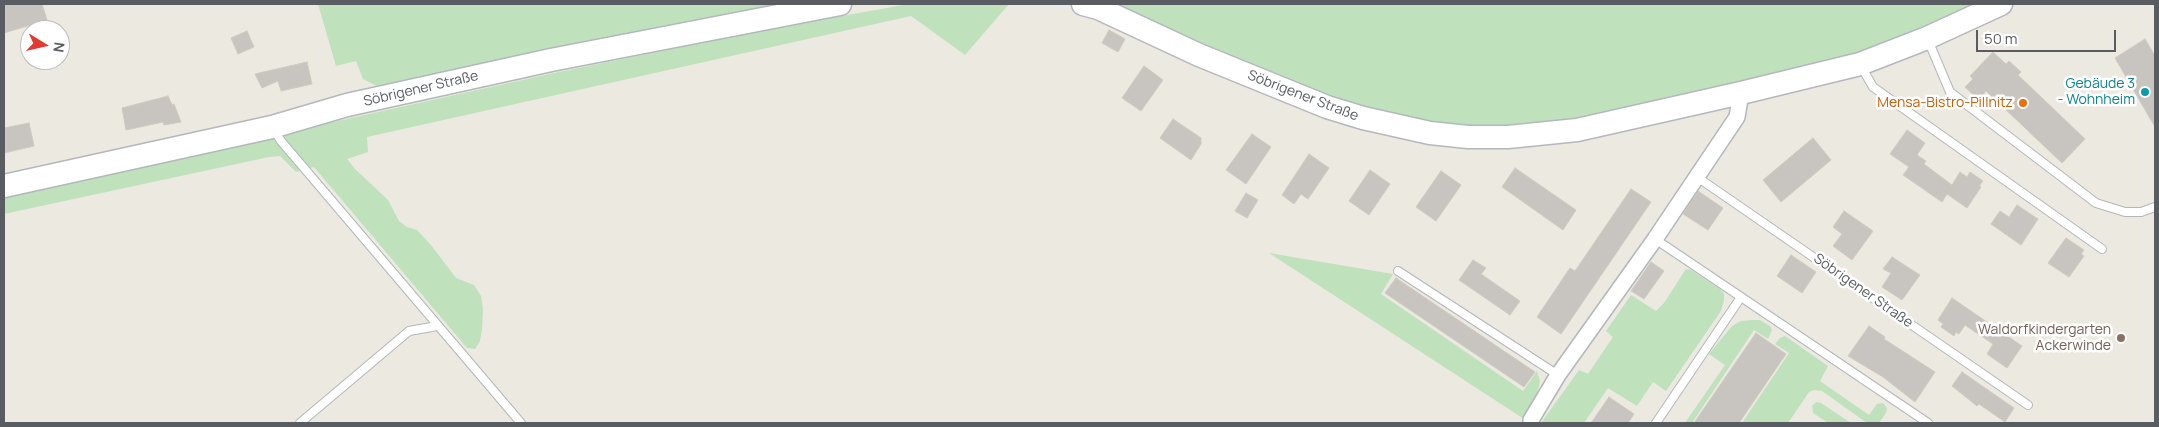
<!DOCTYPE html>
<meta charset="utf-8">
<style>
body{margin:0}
#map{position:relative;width:2159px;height:427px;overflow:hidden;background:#ebe9e0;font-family:Manrope,sans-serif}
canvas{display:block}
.frame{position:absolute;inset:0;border:5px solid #595d61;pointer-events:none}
.north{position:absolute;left:20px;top:20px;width:50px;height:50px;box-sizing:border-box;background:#fff;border:1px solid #bdbec0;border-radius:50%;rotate:99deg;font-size:14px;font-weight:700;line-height:20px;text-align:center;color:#595d61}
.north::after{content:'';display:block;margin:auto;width:18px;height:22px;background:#e03a32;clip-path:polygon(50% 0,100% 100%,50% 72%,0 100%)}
.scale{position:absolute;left:1976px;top:30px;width:140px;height:22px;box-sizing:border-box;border:2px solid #595d61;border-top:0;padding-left:6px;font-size:15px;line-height:18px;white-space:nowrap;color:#595d61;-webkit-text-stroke:4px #fff;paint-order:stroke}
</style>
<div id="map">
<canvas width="2159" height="427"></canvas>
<div class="frame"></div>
<div class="north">N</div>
<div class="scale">50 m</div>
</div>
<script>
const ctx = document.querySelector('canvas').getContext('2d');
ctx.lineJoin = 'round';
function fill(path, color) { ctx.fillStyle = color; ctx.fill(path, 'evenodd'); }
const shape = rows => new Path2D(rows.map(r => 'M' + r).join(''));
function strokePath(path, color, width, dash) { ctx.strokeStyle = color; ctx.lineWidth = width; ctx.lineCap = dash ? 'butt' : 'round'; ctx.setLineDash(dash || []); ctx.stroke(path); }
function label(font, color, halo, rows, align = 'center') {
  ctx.font = font + ' Manrope,sans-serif'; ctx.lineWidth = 5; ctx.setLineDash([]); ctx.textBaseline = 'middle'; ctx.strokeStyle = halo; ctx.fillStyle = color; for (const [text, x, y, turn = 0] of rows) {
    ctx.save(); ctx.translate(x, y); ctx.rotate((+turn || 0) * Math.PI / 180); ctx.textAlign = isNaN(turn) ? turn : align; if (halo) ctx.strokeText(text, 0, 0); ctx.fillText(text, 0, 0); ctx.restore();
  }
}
fill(shape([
 [318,4,796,4,383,89,363,79,356,61,336,66],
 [909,4,1009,4,965,55,911,16,367,137,368,152,347,159,355,169,388,200,399,221,407,227,417,230,431,245,456,278,474,285,481,296,483,309,482,330,480,341,475,349,467,348,314,167,296,172,280,156,269,157,4,214,4,195,554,73,775,28],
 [1105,4,1983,4,1858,58,1579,121,1508,128,1431,124,1329,101],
 [1269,253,1393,274,1381,294,1523,391,1537,371,1540,381,1536,397,1524,419],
 [1686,269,1691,270,1720,289,1724,294,1724,301,1721,311,1666,391,1653,382,1637,406,1608,388,1584,423,1541,423,1579,370,1588,374,1613,337,1606,331,1631,295,1656,311,1664,303],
 [1752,320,1760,320,1770,326,1772,330,1768,339,1754,330,1692,423,1685,423,1725,365,1709,354,1732,326,1741,321],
 [1785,336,1828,366,1820,381,1869,415,1877,404,1883,403,1887,408,1886,413,1879,423,1867,423,1822,391,1814,390,1809,392,1788,423,1742,423,1789,353,1775,344,1780,338],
 [1816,402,1821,403,1851,423,1828,423,1813,413,1812,406]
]), '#bfe2bd');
const building = shape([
 [4,4,42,4,47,20,4,33,4,4],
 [1109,30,1125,39,1118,52,1102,43,1109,30],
 [247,31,254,47,238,54,231,38,247,31],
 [2145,39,2155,56,2155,127,2115,58,2145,39],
 [1993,52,2006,64,2009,61,2021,72,2018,75,2085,139,2062,163,1986,91,1979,100,1965,87,1973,79,1970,76,1993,52],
 [307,62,312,84,281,91,278,81,262,88,255,74,307,62],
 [1144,66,1163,80,1141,111,1122,98,1144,66],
 [168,96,172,105,174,104,181,122,164,125,163,122,126,130,122,108,168,96],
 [1173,119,1201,138,1201,144,1191,160,1160,138,1173,119],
 [29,123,34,146,4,153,4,128,29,123],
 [1907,130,1925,143,1917,155,1926,161,1924,164,1952,185,1960,172,1967,177,1970,172,1983,181,1979,186,1981,187,1967,208,1947,194,1942,202,1903,175,1909,167,1890,154,1907,130],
 [1252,134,1271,147,1246,184,1226,170,1252,134],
 [1813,138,1831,160,1781,202,1763,180,1813,138],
 [1309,154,1329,168,1308,199,1301,194,1294,204,1282,195,1309,154],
 [1515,168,1576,210,1563,230,1502,187,1515,168],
 [1370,170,1390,184,1369,215,1349,201,1370,170],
 [1441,171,1461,185,1436,221,1416,207,1441,171],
 [1631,189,1651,202,1561,334,1537,317,1570,268,1575,271,1631,189],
 [1698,191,1723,208,1708,230,1683,214,1698,191],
 [1246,193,1258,200,1247,218,1235,211,1246,193],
 [2017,205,2038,219,2021,245,1991,224,2000,211,2009,217,2017,205],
 [1844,211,1873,231,1852,260,1833,246,1842,234,1833,227,1844,211],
 [2066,238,2084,250,2081,254,2084,256,2069,277,2048,263,2066,238],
 [1791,255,1816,272,1802,293,1777,276,1791,255],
 [1892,257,1920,275,1902,300,1882,287,1891,273,1883,269,1892,257],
 [1473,260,1486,268,1481,274,1520,301,1510,315,1459,280,1473,260],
 [1651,262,1664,271,1644,299,1631,291,1651,262],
 [1396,278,1535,372,1524,387,1385,293,1396,278],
 [1952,298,2022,346,2007,368,1987,354,1993,344,1965,325,1959,334,1956,332,1954,336,1941,327,1943,324,1938,320,1952,298],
 [1869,326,1885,337,1884,339,1935,372,1915,402,1883,377,1848,356,1869,326],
 [1756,333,1786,354,1739,423,1694,423,1756,333],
 [1962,372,2014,408,2005,422,1979,404,1977,406,1952,386,1962,372],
 [1609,397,1634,414,1628,423,1591,423,1609,397]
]);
fill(building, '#c8c5c0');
strokePath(building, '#d0cabf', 1);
const lane = shape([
 [1928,40,1950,92,2096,203,2125,212,2141,212,2155,207],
 [1861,66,1873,87,2102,249],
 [273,128,281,141,521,423],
 [1697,177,2028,405],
 [1655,239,1928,423],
 [1398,271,1558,375],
 [300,423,409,331,437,326],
 [1656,423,1741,297]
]);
const street = shape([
 [1531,420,1558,375,1655,239,1737,117,1741,93]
]);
const secondary = shape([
 [1083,4,1098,8,1199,55,1327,107,1363,118,1430,133,1468,137,1508,137,1577,130,1741,93,1860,64,1927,38,2001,4],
 [4,186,272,127,347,105,551,60,840,4]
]);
strokePath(lane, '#b3b7bb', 10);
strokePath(street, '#b3b7bb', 18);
strokePath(secondary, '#b4b8bd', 25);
strokePath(lane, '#fff', 8);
strokePath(street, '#fff', 15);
strokePath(secondary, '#fff', 22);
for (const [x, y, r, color] of [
 [2145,92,5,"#0f9aa8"],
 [2023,103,5,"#e8710a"],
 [2121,338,5,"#8d6e63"]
]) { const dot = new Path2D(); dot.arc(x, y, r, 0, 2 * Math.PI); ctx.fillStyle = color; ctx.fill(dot); strokePath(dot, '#fff', 2); }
label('14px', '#0d838f', '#fff', [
 ["Gebäude 3",2135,84],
 ["- Wohnheim",2135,100]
], 'right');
label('14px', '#595d61', '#fff', [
 ["Söbrigener Straße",421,89,-13],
 ["Söbrigener Straße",1303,96,21],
 ["Söbrigener Straße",1863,291,35]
]);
label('14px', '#c56008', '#fff', [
 ["Mensa-Bistro-Pillnitz",2013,103]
], 'right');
label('14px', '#785e54', '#fff', [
 ["Waldorfkindergarten",2111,330],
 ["Ackerwinde",2111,346]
], 'right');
</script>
